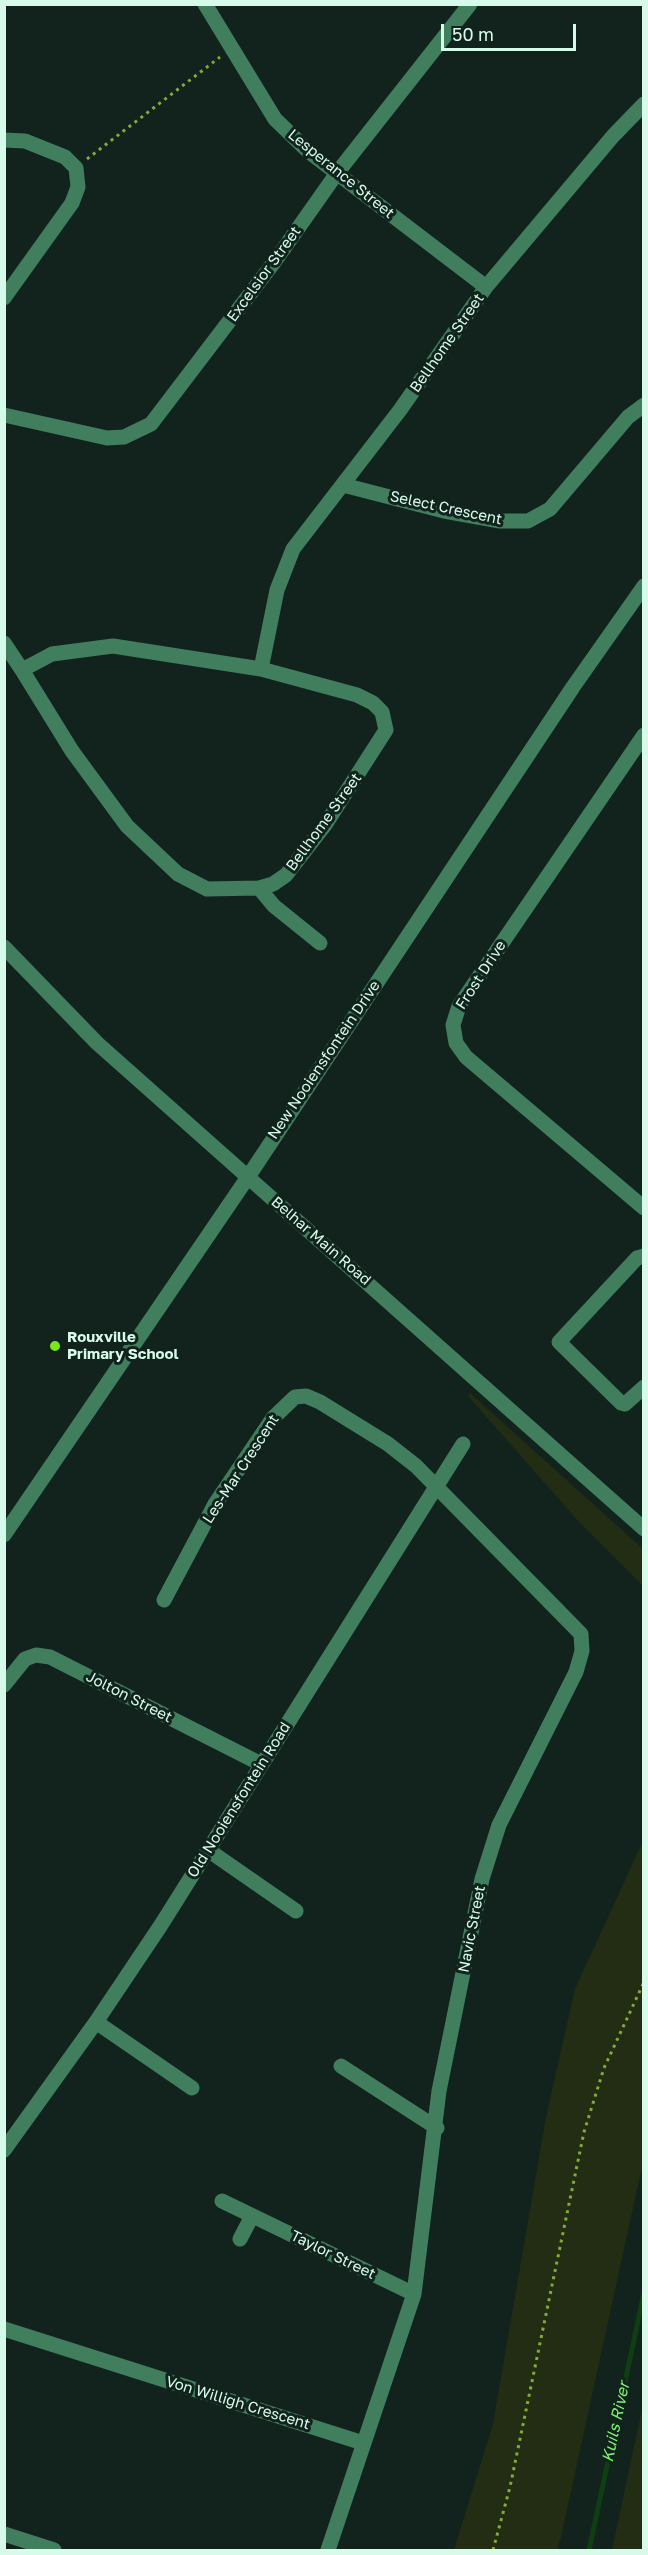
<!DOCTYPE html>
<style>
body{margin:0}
#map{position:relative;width:648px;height:2555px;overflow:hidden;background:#11231c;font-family:"Golos Text",sans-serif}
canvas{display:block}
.frame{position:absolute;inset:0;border:6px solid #d7fbea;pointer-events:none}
.scale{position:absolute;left:441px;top:24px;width:135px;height:27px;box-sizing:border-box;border:3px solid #d7fbea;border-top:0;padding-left:8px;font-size:18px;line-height:21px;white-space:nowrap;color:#d7fbea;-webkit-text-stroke:4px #11231c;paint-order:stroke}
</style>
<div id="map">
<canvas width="648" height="2555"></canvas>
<div class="frame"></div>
<div class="scale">50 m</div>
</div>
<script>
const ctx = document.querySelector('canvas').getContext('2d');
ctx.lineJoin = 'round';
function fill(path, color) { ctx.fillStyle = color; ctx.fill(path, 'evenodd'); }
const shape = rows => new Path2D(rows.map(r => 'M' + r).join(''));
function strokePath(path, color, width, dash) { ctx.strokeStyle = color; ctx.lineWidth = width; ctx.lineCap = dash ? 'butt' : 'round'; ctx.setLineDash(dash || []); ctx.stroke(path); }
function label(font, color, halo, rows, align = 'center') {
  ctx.font = font + ' "Golos Text",sans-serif'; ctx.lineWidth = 6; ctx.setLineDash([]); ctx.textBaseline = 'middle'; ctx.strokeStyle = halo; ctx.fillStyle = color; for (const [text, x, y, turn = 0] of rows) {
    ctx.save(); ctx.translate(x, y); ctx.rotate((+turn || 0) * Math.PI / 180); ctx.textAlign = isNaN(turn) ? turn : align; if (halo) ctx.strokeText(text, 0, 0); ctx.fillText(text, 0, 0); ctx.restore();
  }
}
fill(shape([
 [470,1393,643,1549,643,1586,580,1523,468,1396],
 [643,1841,643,2162,561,2537,557,2550,454,2550,493,2424,546,2117,575,1989],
 [643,2405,643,2550,612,2550]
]), '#232d14');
strokePath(shape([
 [589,2550,644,2293]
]), '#0f3e12', 5);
strokePath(shape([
 [87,159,220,57],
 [493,2550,510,2487,584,2132,604,2068,644,1982]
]), '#82ab3b', 3, [3, 4.5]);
strokePath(shape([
 [205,4,275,119,308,151,486,287],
 [4,140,25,141,65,157,76,168,78,187,72,203,4,298],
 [4,415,107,438,124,437,151,424,275,261,337,173,470,4],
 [343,485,444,511,500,521,528,521,550,509,628,417,644,405],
 [4,643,22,670,52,654,113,646,261,669,357,695,373,703,382,712,386,730,325,825,286,875,273,884,259,888,207,889,178,874,127,826,72,751,22,670],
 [261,669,277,590,293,549,400,410,486,287,613,136,644,104],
 [644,735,459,1006,453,1025,456,1043,466,1057,644,1208],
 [259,888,274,906,320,943],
 [4,947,97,1043,644,1529],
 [644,1256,637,1258,559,1342,621,1403,625,1404,644,1387],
 [4,1535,248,1177,573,687,644,586],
 [164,1600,215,1504,273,1418,295,1397,306,1396,320,1402,388,1444,416,1466,581,1634,582,1651,576,1672,499,1825,482,1879,439,2091,414,2294,328,2550],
 [4,1685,25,1659,36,1655,50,1657,261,1764],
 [208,1850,296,1911],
 [96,2022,192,2088],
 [341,2066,437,2128],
 [4,2150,96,2022,161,1925,463,1444],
 [222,2201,414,2294],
 [240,2239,252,2216],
 [4,2329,363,2443],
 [4,2534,54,2550]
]), '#407e5d', 15);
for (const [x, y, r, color] of [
 [55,1346,6,"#7ae816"]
]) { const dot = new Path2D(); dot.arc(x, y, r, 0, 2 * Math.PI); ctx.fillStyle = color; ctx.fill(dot); strokePath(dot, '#11231c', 2); }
label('15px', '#d7fbea', '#11231c', [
 ["Lesperance Street",341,174,39],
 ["Excelsior Street",264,274,-54],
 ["Bellhome Street",447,343,-55],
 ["Select Crescent",446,508,12],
 ["Bellhome Street",324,822,-54],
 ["Frost Drive",481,975,-57],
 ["New Nooiensfontein Drive",324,1060,-56],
 ["Belhar Main Road",321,1241,41],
 ["Les-Mar Crescent",241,1469,-57],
 ["Jolton Street",129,1697,27],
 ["Old Nooiensfontein Road",239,1800,-58],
 ["Navic Street",472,1929,-79],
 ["Taylor Street",333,2255,26],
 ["Von Willigh Crescent",238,2403,17]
]);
label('bold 15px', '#d7fbea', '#11231c', [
 ["Rouxville",67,1337],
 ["Primary School",67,1354]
], 'left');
label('italic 16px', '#7df16f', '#11231c', [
 ["Kuils River",616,2422,-78]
]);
</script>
